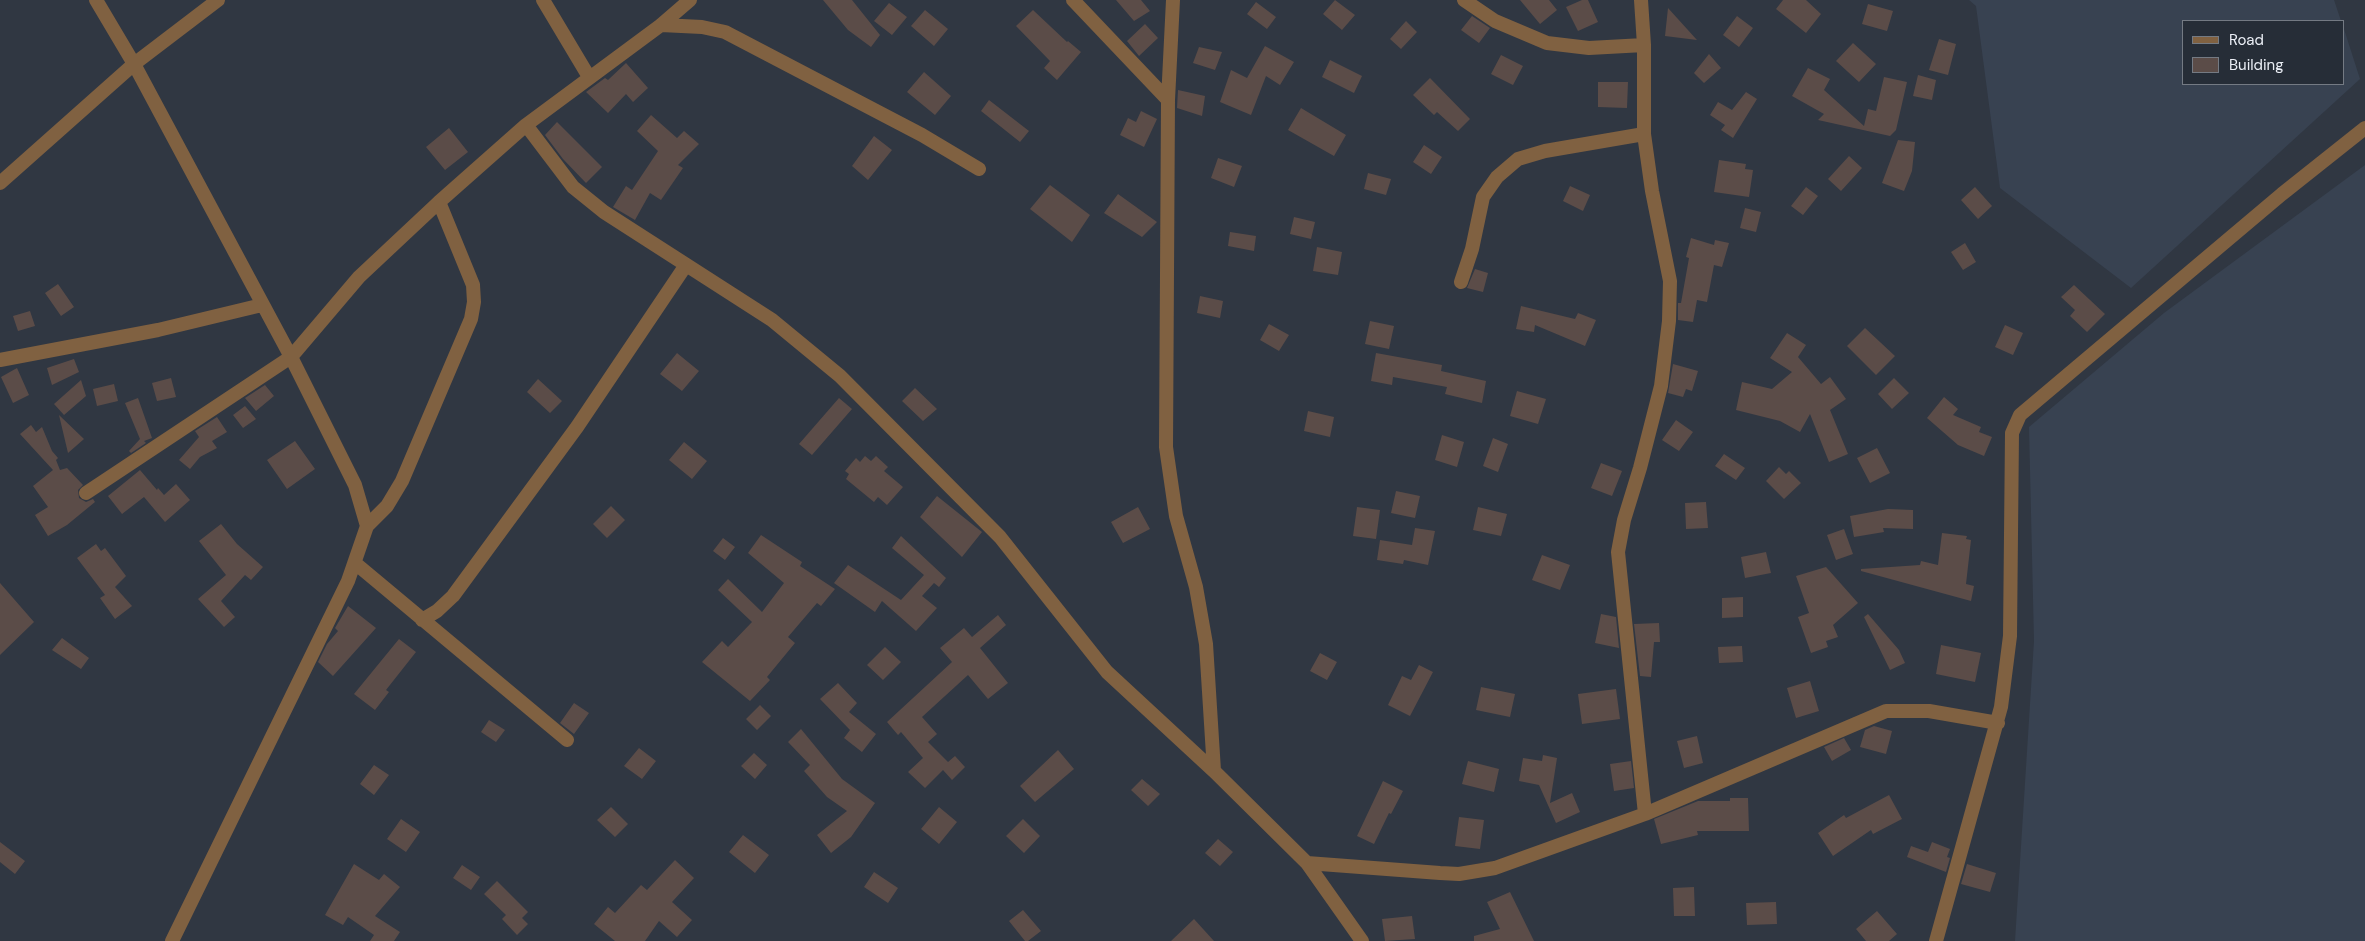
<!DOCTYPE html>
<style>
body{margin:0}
#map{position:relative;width:2365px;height:941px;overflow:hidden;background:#303742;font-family:"DM Sans",sans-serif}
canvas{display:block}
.legend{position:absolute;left:2182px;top:20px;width:162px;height:65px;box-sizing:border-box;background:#262d37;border:1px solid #747a83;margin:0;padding:6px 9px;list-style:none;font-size:15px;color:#eaeef5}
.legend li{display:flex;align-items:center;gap:10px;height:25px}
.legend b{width:25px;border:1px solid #747a83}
</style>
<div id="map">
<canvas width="2365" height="941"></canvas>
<ul class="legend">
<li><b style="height:6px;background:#806141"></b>Road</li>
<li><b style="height:14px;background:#5b4c48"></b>Building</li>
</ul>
</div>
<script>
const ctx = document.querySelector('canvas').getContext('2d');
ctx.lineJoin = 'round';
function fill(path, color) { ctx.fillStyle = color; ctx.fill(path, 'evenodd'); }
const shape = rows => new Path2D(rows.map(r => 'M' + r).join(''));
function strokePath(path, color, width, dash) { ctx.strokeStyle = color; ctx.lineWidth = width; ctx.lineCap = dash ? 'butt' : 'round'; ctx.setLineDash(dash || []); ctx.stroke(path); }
fill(shape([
 [1969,0,2334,0,2341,21,2184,21,2184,84,2344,84,2344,29,2360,79,2131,288,2000,188,1976,6],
 [2365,165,2365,941,2015,941,2034,641,2029,427,2164,313]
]), '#384251');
fill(shape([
 [823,0,852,0,880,35,871,47,848,30],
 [1116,0,1141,0,1150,11,1134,21],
 [1335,0,1355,15,1342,30,1323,14],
 [1520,0,1549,0,1557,10,1540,24],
 [1582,0,1588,0,1598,22,1578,31,1566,7],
 [1783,0,1806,0,1821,14,1806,33,1776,9],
 [1256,2,1276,17,1267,29,1247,14],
 [889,3,907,17,892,35,874,21],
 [1868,4,1893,11,1887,31,1862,24],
 [1668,8,1697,40,1665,36],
 [925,10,948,29,934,46,911,26],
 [1033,10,1067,42,1068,41,1081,52,1057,80,1044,68,1050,61,1016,26],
 [1472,16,1490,28,1479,43,1461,30],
 [1737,16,1753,28,1739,47,1723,35],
 [1406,21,1417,32,1401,49,1390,39],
 [1145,24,1158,38,1139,56,1127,41],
 [1939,39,1956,44,1948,75,1929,70],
 [1853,43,1876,64,1859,82,1836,61],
 [1265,46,1294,62,1280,85,1266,76,1251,115,1220,102,1231,70,1247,78],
 [1199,47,1222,52,1215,70,1193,63],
 [1709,54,1721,68,1704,83,1694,73],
 [1501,55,1523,66,1513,85,1491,74],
 [1330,60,1362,76,1354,93,1322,77],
 [626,63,648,88,633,102,626,94,608,113,586,92,605,78,608,80],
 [1808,68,1830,79,1824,90,1864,126,1868,109,1876,111,1884,77,1907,82,1896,130,1890,136,1818,120,1824,114,1792,96],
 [924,72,951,96,935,115,907,92],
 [1918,75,1936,80,1932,100,1913,96],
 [1430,78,1470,119,1458,131,1437,112,1434,115,1413,95],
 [1598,82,1628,82,1627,108,1598,107],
 [1178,90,1205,96,1202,116,1177,108],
 [1746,92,1757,99,1733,138,1721,130,1725,125,1710,115,1718,102,1732,110],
 [989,100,1029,131,1020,142,981,111],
 [1301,108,1346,135,1334,156,1288,130],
 [1141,111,1157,119,1144,147,1120,135,1128,118,1136,122],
 [651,115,677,138,684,131,699,144,678,165,683,168,661,200,650,193,635,220,613,207,626,186,632,190,658,151,637,131],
 [557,122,602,167,586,183,563,159,545,135],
 [449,128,468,152,445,170,426,147],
 [874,136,892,150,868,180,852,166],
 [1898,140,1915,142,1912,171,1904,191,1882,183],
 [1424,145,1442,157,1431,174,1413,162],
 [1849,156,1862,168,1841,191,1828,179],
 [1218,158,1242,166,1234,187,1211,178],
 [1719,160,1746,164,1745,169,1753,170,1749,197,1714,192],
 [1368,173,1391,179,1386,195,1364,189],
 [1050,185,1090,215,1072,242,1030,209],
 [1570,186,1590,195,1583,211,1563,201],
 [1806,187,1818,196,1803,215,1791,206],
 [1975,187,1992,206,1978,219,1961,200],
 [1118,194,1157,222,1142,237,1104,213],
 [1745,208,1761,212,1756,232,1740,228],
 [1294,217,1315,222,1311,239,1290,234],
 [1230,232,1256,236,1254,251,1228,246],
 [1691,238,1714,245,1715,240,1729,243,1722,267,1714,265,1707,302,1697,300,1693,322,1678,320,1678,303,1681,303,1689,258,1686,257],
 [1965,243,1976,262,1963,270,1951,252],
 [1317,247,1342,252,1338,275,1313,271],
 [1475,269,1488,273,1483,292,1467,288],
 [58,284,74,307,61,316,45,293],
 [2074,285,2105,314,2087,332,2070,316,2075,310,2061,297],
 [1200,296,1223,301,1220,318,1197,313],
 [1521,306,1575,319,1578,313,1596,320,1585,346,1535,325,1534,332,1516,329],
 [30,311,35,326,18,331,13,316],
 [1370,321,1394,326,1389,349,1365,344],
 [1269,324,1289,335,1279,351,1260,340],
 [2005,325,2023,333,2013,355,1995,347],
 [1865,328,1895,356,1876,375,1847,346],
 [1787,333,1806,345,1798,357,1821,384,1830,377,1846,399,1830,410,1848,454,1829,462,1810,414,1800,432,1780,421,1736,410,1742,382,1772,389,1792,372,1770,358],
 [677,353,699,371,682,391,660,374],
 [1376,353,1442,365,1441,371,1486,381,1482,403,1445,394,1447,387,1393,377,1392,385,1371,381],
 [74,359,79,372,52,385,47,368],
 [1673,364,1698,371,1692,391,1686,389,1683,397,1668,393],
 [17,368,29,395,13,403,1,377],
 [171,378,176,397,157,401,152,383],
 [1894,378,1909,393,1892,409,1878,394],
 [538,379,562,401,550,413,527,392],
 [81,380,86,396,64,415,54,404],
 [114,384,118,401,97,406,93,389],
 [265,385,274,396,256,411,245,398],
 [915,388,937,409,923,421,902,401],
 [1517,391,1546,399,1538,424,1510,416],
 [1944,397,1958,409,1953,415,1981,427,1979,432,1992,437,1984,456,1958,445,1927,418],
 [138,398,152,438,144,441,146,443,131,453,129,451,140,439,125,403],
 [839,398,852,409,812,455,799,444],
 [245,406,256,419,243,428,233,415],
 [1308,411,1334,417,1330,437,1304,431],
 [59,415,84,439,68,453],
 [217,417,227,432,212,441,217,448,200,457,190,469,179,460,199,437,195,431],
 [1676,420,1693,432,1679,451,1662,440],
 [31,425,36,432,42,427,52,451,58,458,56,460,60,470,67,468,83,485,78,490,79,498,86,502,93,499,95,502,67,525,48,536,35,515,48,507,33,486,53,470,20,434],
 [1442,435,1464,442,1457,467,1435,460],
 [1493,438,1508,444,1498,472,1483,466],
 [295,441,315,469,287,489,267,460],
 [684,442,707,461,692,479,669,460],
 [1877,448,1890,473,1870,483,1857,458],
 [1724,454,1745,468,1736,480,1715,466],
 [865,456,871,461,876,456,888,467,884,471,903,487,887,505,878,497,874,502,846,479,849,474,845,471,856,458,860,462],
 [1601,463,1622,471,1612,496,1591,488],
 [1779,467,1786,474,1789,471,1801,483,1784,499,1766,481],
 [140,470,157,490,158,488,164,495,176,484,190,500,165,522,144,497,122,514,108,496],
 [1396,491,1420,496,1415,518,1391,513],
 [937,496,982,532,962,557,920,517],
 [1706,502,1708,528,1686,529,1685,503],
 [611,506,625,520,607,538,593,524],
 [1138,507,1150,529,1123,543,1111,522],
 [1357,507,1380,510,1376,539,1353,536],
 [1478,507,1507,514,1501,536,1473,530],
 [1888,509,1913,510,1913,529,1883,528,1884,532,1854,537,1850,516],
 [221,524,237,544,263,567,251,580,245,575,221,601,235,617,224,627,198,599,226,575,199,541],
 [1415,528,1435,531,1428,565,1404,560,1403,564,1377,560,1380,540,1412,545],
 [1844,529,1853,554,1836,560,1827,535],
 [1942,533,1967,536,1966,539,1971,540,1966,584,1974,586,1971,601,1861,571,1861,569,1920,565,1921,561,1938,565],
 [761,535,802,562,800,566,835,589,821,606,817,603,788,637,795,643,767,677,770,680,750,701,702,662,722,641,728,647,752,622,718,590,728,579,762,612,784,583,748,553],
 [901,536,946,578,939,587,934,583,922,596,937,608,916,631,882,601,875,612,834,583,848,565,901,600,924,575,892,548],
 [723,538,735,547,725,560,713,551],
 [96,544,101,551,105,548,126,576,115,587,132,606,115,619,100,598,105,595,77,558],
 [1766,552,1771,573,1745,578,1741,557],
 [1542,555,1570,565,1560,590,1532,580],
 [1826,567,1858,603,1833,625,1838,637,1826,641,1828,647,1811,653,1798,617,1809,613,1796,576],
 [0,583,34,622,0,655],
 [1743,597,1743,617,1722,618,1722,598],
 [348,606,376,628,333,676,318,662,327,644,338,631,335,628],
 [1601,614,1616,617,1619,648,1595,643],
 [1868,614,1899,650,1905,663,1890,670,1864,617],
 [998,615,1006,625,980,648,1008,683,988,699,968,675,922,717,937,734,928,742,948,762,955,756,965,767,952,780,943,770,925,788,908,772,923,758,901,732,898,735,887,722,952,662,940,648,964,628,972,637],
 [1659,623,1660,642,1654,642,1651,677,1640,676,1634,624],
 [62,638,89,658,81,669,52,650],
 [399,639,416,652,386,690,389,692,375,710,354,694],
 [1941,645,1981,653,1975,682,1936,674],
 [1742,646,1743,662,1719,663,1718,647],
 [885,647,901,662,883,680,867,665],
 [1320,653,1337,662,1327,680,1310,671],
 [1419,665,1433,672,1410,716,1388,705,1402,676,1411,680],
 [1810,681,1819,711,1796,718,1787,688],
 [838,683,857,703,849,712,876,734,862,752,844,738,850,730,820,699],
 [1481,687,1515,694,1510,717,1476,710],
 [1616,689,1620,719,1582,724,1578,694],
 [574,703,589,713,574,734,560,723],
 [760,705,771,716,757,730,746,719],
 [489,720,505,730,496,742,481,732],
 [1874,726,1892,731,1886,754,1860,747,1865,730],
 [801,729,842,779,875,803,851,837,831,853,817,835,847,811,827,797,804,771,810,765,788,742],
 [1697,736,1703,763,1684,768,1677,741],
 [1844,738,1851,750,1832,761,1824,747],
 [639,748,656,761,642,779,624,766],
 [1058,750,1074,769,1035,802,1020,786],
 [754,753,767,765,755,779,741,766],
 [1543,755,1557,758,1550,803,1572,793,1580,812,1556,823,1539,785,1519,781,1523,758,1542,761],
 [1468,761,1499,769,1494,792,1462,784],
 [1631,761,1634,788,1614,791,1610,764],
 [374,765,389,775,374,795,360,784],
 [1142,779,1160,794,1148,806,1131,790],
 [1383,781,1403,791,1391,814,1389,813,1374,844,1357,836],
 [1889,795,1902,819,1873,834,1871,830,1833,856,1818,833,1844,815,1846,818],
 [1730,798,1748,798,1749,831,1697,831,1698,835,1661,844,1654,819,1698,801,1730,801],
 [611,807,628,824,615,837,597,820],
 [939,807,957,822,939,844,921,829],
 [1459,817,1484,820,1480,849,1455,846],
 [401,819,420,832,406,852,387,839],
 [1023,819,1040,836,1024,853,1006,836],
 [743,835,769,855,755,873,729,852],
 [1218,839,1233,852,1220,866,1205,853],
 [0,842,25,861,15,874,0,862],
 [1932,842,1950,849,1947,857,1950,858,1946,872,1907,857,1911,846,1928,852],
 [675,860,694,878,672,902,692,920,677,937,659,921,645,941,615,941,594,924,608,907,615,913,641,885,647,890],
 [354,864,379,880,384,874,400,887,375,916,400,932,394,941,370,941,374,935,348,917,343,925,325,915],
 [1967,864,1996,873,1990,892,1961,884],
 [462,865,480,877,471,890,453,878],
 [874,872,898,888,888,903,864,887],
 [497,881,528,912,522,918,528,924,517,935,502,919,506,915,484,894],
 [1694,887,1695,916,1674,916,1673,888],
 [1510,892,1534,941,1474,941,1474,936,1500,929,1487,902],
 [1776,902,1777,924,1747,925,1746,903],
 [1023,910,1041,931,1028,941,1025,941,1009,921],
 [1877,911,1897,934,1889,941,1866,941,1856,929],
 [1412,916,1415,939,1385,941,1382,919],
 [1194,919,1214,941,1171,941]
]), '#5b4c48');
strokePath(shape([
 [96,0,134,64,291,357,355,485,367,526,348,581,172,941],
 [543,0,589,77],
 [1073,0,1168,100],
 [1173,0,1168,100,1166,447,1176,516,1196,587,1206,644,1214,771],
 [1464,0,1495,21,1547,43,1589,48,1644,45],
 [1641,0,1644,45,1644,134,1652,191,1670,281,1669,321,1661,386,1640,468,1624,520,1618,552,1645,814],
 [661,25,702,27,725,32,922,135,979,169],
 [526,125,573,187,604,212,772,320,840,376,1000,537,1107,672,1214,771,1307,863,1362,941],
 [0,183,134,64,218,0],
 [1461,282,1472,249,1483,197,1497,177,1518,159,1545,151,1644,134],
 [0,360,158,330,262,305],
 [86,493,291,357,359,277,439,202,526,125,661,25,690,0],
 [367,526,387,506,402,481,471,319,474,302,473,285,439,202],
 [355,563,567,740],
 [422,620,437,611,453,596,577,427,686,265],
 [1307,863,1440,873,1459,874,1495,868,1645,814,1886,711,1929,711,1998,723],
 [1936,941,2001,707,2010,636,2012,433,2020,415,2282,194,2365,128]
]), '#806141', 14);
</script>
